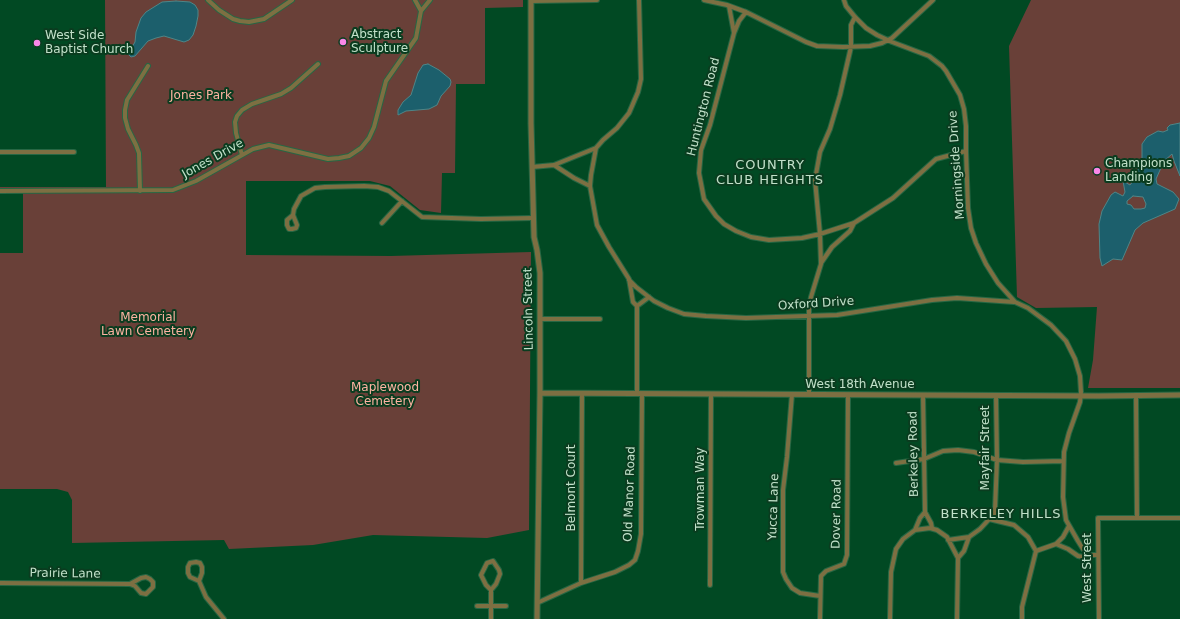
<!DOCTYPE html>
<style>
body{margin:0}
canvas{display:block;background:#014923}
</style>
<canvas width="1180" height="619"></canvas>
<script>
const ctx = document.querySelector('canvas').getContext('2d');
ctx.lineJoin = 'round';
function fill(path, color) { ctx.fillStyle = color; ctx.fill(path, 'evenodd'); }
const shape = rows => new Path2D(rows.map(r => 'M' + r).join(''));
function strokePath(path, color, width, dash) { ctx.strokeStyle = color; ctx.lineWidth = width; ctx.lineCap = dash ? 'butt' : 'round'; ctx.setLineDash(dash || []); ctx.stroke(path); }
function label(font, color, halo, rows, align = 'center') {
  ctx.font = font + ' "DejaVu Sans",sans-serif'; ctx.lineWidth = 4; ctx.setLineDash([]); ctx.textBaseline = 'middle'; ctx.strokeStyle = halo; ctx.fillStyle = color; for (const [text, x, y, turn = 0] of rows) {
    ctx.save(); ctx.translate(x, y); ctx.rotate((+turn || 0) * Math.PI / 180); ctx.textAlign = isNaN(turn) ? turn : align; if (halo) ctx.strokeText(text, 0, 0); ctx.fillText(text, 0, 0); ctx.restore();
  }
}
fill(shape([
 [105,0,523,0,523,7,485,8,485,84,456,84,455,173,442,173,441,213,420,210,390,186,370,181,246,181,246,255,391,256,531,252,529,530,487,538,373,535,313,545,229,549,224,540,72,543,72,500,68,492,57,489,0,489,0,253,23,253,23,193,0,193,0,187,106,187],
 [1031,0,1180,0,1180,388,1088,388,1093,360,1097,307,1036,308,1017,297,1009,46]
]), '#694038');
const water = shape([
 [176,1,190,2,195,5,198,10,198,16,196,26,193,35,189,40,184,42,164,36,156,38,148,41,135,56,131,57,128,54,135,42,136,32,141,18,146,12,162,2,176,1],
 [428,64,439,70,450,79,451,82,450,86,441,96,437,105,429,109,406,111,398,115,398,110,403,102,411,95,418,73,423,65,428,64],
 [1180,123,1180,176,1174,161,1172,154,1164,161,1156,179,1157,184,1173,192,1179,199,1175,209,1143,223,1135,230,1122,260,1113,259,1102,266,1100,258,1099,224,1102,211,1111,195,1115,192,1123,196,1125,192,1123,181,1130,185,1134,180,1142,158,1142,144,1147,137,1158,131,1163,132,1168,130,1167,128,1170,125,1180,123],
 [1133,196,1143,197,1146,204,1145,208,1141,209,1134,209,1131,205,1127,204,1127,201,1133,196]
]);
fill(water, '#1c5f6c');
strokePath(water, '#4e8688', 1);
const minor = shape([
 [208,0,219,10,233,19,240,21,249,22,264,19,292,0],
 [415,0,421,11],
 [704,0,727,5,746,12,806,42,817,46,843,47,870,46,882,43,892,38,933,0],
 [844,0,846,6,855,17,866,28,877,35,892,42,929,56,942,66,946,71,960,95,964,109,966,126,966,151,968,208,971,228,976,243,986,264,998,283,1007,293,1015,302,1028,308,1051,325,1066,341,1075,359,1080,376,1081,392,1080,402,1069,433,1064,452,1063,497,1066,520,1078,541,1083,549,1090,555,1098,555],
 [531,1,597,0],
 [729,6,734,33,710,125,701,150,699,173,704,199,716,216,724,224,736,231,751,237,769,240,802,238,820,234,854,223,893,198,936,159,966,151],
 [734,33,739,21,746,12],
 [0,152,74,152],
 [242,155,236,133,235,122,237,116,242,110,252,104,281,94,291,88,318,64],
 [532,167,554,165],
 [590,186,574,178,554,165,596,148],
 [0,191,173,190,196,181,253,149,269,145,328,159,339,158,349,156,361,148,369,138,374,127,386,81,416,38,421,11,430,0],
 [140,191,139,153,136,145,128,129,125,118,125,110,127,100,148,66],
 [293,215,294,209,301,196,315,188,325,187,364,186,378,187,389,191,422,217,481,219,533,218],
 [293,215,297,225,296,228,292,229,289,229,287,225,287,220,293,215],
 [382,223,402,201],
 [821,263,832,247,850,231,854,223],
 [629,280,636,287,654,301,668,308,684,314,706,316,746,318,837,315,932,300,957,298,1014,302],
 [637,306,649,297],
 [540,319,600,319],
 [637,393,637,306,633,302,629,279,609,247,597,225,590,186,591,175,596,148,603,140,617,128,629,113,638,92,641,79,639,0],
 [792,394,787,457,783,490,783,572,786,579,792,588,800,593,820,596],
 [809,394,809,309,811,297,821,264,820,234,815,180,820,152,830,129,840,95,851,47,851,25,855,17],
 [923,395,925,512,931,523,932,528],
 [1136,395,1137,518],
 [896,463,924,459,943,451,958,450,974,452,997,460,1023,462,1063,461],
 [989,519,1014,525,1028,537,1036,551],
 [915,530,920,518,925,512],
 [948,540,969,537],
 [1056,544,1063,537,1069,526],
 [1036,551,1056,544,1068,549,1078,556,1083,557,1090,555],
 [958,558,964,551,969,537,980,529,994,514,995,510,997,460,996,395],
 [196,562,200,563,202,567,202,573,199,581,190,577,188,573,188,567,190,563,196,562],
 [199,581,206,597,224,619],
 [0,583,130,584,135,586,141,593,146,594,153,587,153,582,150,579,146,577,141,578,130,584],
 [581,583,582,393],
 [710,585,711,394],
 [491,590,486,585,481,575,487,563,493,561,499,570,500,574,496,584,491,590,491,606,506,606],
 [537,603,581,583,615,572,629,565,635,560,638,551,641,534,642,394],
 [477,606,491,606,491,619],
 [820,619,821,576,826,571,844,564,847,555,848,395],
 [890,619,891,572,896,549,903,539,915,530,930,528,937,530,947,537,958,558,957,619],
 [1022,619,1022,607,1036,551],
 [1099,619,1098,518,1180,518]
]);
const tertiary = shape([
 [531,0,531,123,534,237,537,250,540,273,540,393,537,619],
 [540,393,1098,396,1180,395]
]);
strokePath(minor, '#276744', 6);
strokePath(tertiary, '#276744', 7);
strokePath(minor, '#7d6f42', 4);
strokePath(tertiary, '#7d6f42', 5);
for (const [x, y, r, color] of [
 [343,42,4,"#f987e8"],
 [37,43,4,"#f987e8"],
 [1097,171,4,"#f987e8"]
]) { const dot = new Path2D(); dot.arc(x, y, r, 0, 2 * Math.PI); ctx.fillStyle = color; ctx.fill(dot); strokePath(dot, '#0a3c1f', 1.5); }
label('12px', '#c1e0c9', '#0a3c1f', [
 ["Abstract",351,35],
 ["Sculpture",351,49],
 ["West Side",45,36],
 ["Baptist Church",45,50],
 ["Champions",1105,164],
 ["Landing",1105,178]
], 'left');
label('12px', '#feb3a2', '#0a3c1f', [
 ["Jones Park",201,96],
 ["Memorial",148,318],
 ["Lawn Cemetery",148,332],
 ["Maplewood",385,388],
 ["Cemetery",385,402]
]);
label('12px', '#c1e0c9', '#0a3c1f', [
 ["Huntington Road",704,107,-76],
 ["Jones Drive",213,159,-29],
 ["Morningside Drive",957,165,-94],
 ["Oxford Drive",816,304,-4],
 ["Lincoln Street",529,309,-91],
 ["West 18th Avenue",860,385],
 ["Mayfair Street",986,448,-90],
 ["Berkeley Road",914,454,-91],
 ["Belmont Court",572,488,-90],
 ["Trowman Way",701,489,-90],
 ["Old Manor Road",630,494,-88],
 ["Yucca Lane",774,507,-88],
 ["Dover Road",837,514,-89],
 ["West Street",1088,568,-90],
 ["Prairie Lane",65,574,1]
]);
ctx.letterSpacing = '1px';
label('13px', '#c1e0c9', '#0a3c1f', [
 ["COUNTRY",770,166],
 ["CLUB HEIGHTS",770,181],
 ["BERKELEY HILLS",1001,515]
]);
ctx.letterSpacing = '0px';
</script>
